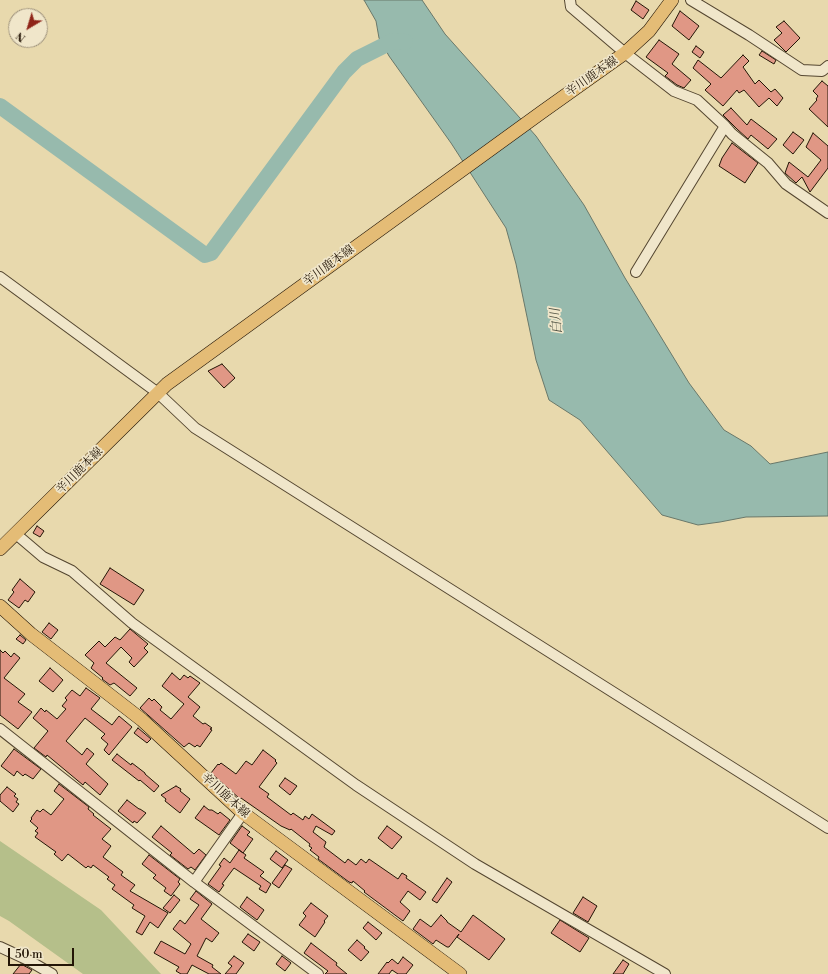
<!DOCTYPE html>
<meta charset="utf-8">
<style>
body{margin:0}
#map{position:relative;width:828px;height:974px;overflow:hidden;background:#e8d9ad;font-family:"Libre Bodoni",serif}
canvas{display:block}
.north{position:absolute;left:8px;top:8px;width:40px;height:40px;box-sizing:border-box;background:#f0e6ca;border:1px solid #9e927c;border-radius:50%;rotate:218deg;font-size:11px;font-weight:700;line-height:16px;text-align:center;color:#231506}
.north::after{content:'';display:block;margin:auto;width:14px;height:18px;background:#8f2418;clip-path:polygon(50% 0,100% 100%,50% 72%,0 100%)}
.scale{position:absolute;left:8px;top:948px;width:66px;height:18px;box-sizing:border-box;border:2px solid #231506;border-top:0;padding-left:5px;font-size:12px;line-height:14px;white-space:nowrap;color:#231506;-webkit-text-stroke:3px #f0e6ca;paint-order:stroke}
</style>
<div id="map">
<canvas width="828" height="974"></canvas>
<div class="north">N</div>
<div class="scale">50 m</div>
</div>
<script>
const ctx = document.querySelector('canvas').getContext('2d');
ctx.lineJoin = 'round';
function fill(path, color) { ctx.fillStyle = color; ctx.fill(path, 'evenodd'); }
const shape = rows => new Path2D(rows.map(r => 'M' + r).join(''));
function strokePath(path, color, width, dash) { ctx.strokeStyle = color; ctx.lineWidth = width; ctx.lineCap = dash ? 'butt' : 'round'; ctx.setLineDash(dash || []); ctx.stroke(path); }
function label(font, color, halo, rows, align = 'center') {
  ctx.font = font + ' "Libre Bodoni","Noto Serif JP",serif'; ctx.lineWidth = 3.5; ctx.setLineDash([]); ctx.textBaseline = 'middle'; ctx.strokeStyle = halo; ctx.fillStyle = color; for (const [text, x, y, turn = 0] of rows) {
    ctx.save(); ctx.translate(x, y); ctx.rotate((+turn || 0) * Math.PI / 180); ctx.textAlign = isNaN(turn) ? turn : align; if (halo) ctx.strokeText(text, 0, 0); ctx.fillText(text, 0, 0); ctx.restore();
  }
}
fill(shape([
 [0,841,101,910,161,974,83,974,9,921,0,916]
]), '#b5bf8a');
const water = shape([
 [364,0,422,0,445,34,536,136,584,205,625,278,689,383,724,430,751,446,770,464,828,452,828,516,746,517,720,522,698,525,662,515,580,420,549,400,536,360,516,264,506,228,451,143,389,56,379,38,376,21,364,0]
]);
fill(water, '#97baad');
strokePath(water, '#69786a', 1);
strokePath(shape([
 [0,106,205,255,211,253,344,72,357,59,393,41,405,42]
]), '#97baad', 16);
const building = shape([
 [636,1,649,10,643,19,631,10,636,1],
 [680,11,699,26,689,40,672,26,680,11],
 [784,21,800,38,786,52,774,40,782,33,776,27,784,21],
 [659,40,679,54,672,64,691,80,684,88,677,85,665,76,668,73,646,57,659,40],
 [696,46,704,52,700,58,692,52,696,46],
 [762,51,776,60,774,64,759,55,762,51],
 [743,55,749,61,743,67,755,84,759,80,771,92,775,89,783,98,777,106,769,98,759,107,744,90,739,93,737,90,723,106,705,90,711,84,693,68,698,60,721,78,743,55],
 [822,81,828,86,828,127,809,109,817,100,816,99,818,96,813,91,822,81],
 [731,108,747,125,751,119,777,139,768,149,751,135,748,139,737,129,723,115,731,108],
 [793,132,804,140,793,154,783,145,793,132],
 [813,133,828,146,828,168,810,192,802,177,796,183,785,173,789,162,808,177,821,160,806,147,813,133],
 [732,143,758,163,745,183,719,166,722,158,732,143],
 [222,364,235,378,224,388,208,371,222,364],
 [37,526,44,531,40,537,33,533,37,526],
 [110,568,144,590,134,605,100,584,110,568],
 [20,579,35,592,28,602,25,600,19,608,8,600,14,592,12,590,20,579],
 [49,623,58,630,51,639,42,632,49,623],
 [130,629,148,644,144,648,148,652,134,667,129,662,132,658,121,647,106,663,137,688,130,696,114,683,110,685,102,679,103,678,91,668,94,663,85,655,99,641,105,647,115,637,120,640,130,629],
 [20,635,26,640,23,644,16,639,20,635],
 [0,650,3,653,5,651,11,657,14,653,20,658,4,678,25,694,18,702,32,712,18,729,0,715,0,650],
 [50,668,63,680,53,692,39,681,50,668],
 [172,673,180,680,184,675,188,678,190,676,200,683,188,697,200,707,193,716,203,724,205,723,212,728,210,729,212,730,200,747,197,745,195,747,189,743,184,747,140,708,149,698,152,701,154,699,162,707,160,710,171,719,184,704,162,686,172,673],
 [86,688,100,698,91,709,112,725,119,716,132,727,109,755,104,750,108,744,101,738,105,734,85,718,66,741,82,755,87,748,94,754,86,764,108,784,100,795,85,782,83,785,47,755,46,757,34,748,48,731,33,718,41,708,45,712,46,710,57,719,66,709,62,706,67,700,65,698,72,690,80,696,86,688],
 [138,728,151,739,147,743,134,733,138,728],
 [14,749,41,769,33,779,25,774,23,776,17,771,14,776,1,766,14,749],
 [263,750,276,760,275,761,277,763,259,787,269,794,267,797,291,815,293,813,303,820,305,816,309,819,312,814,335,831,332,835,316,826,313,832,326,842,324,847,345,863,348,859,356,865,361,859,366,863,369,859,398,879,402,873,407,876,406,878,426,892,420,900,408,891,400,902,410,911,403,921,364,892,365,891,353,881,352,883,349,882,318,859,319,857,310,850,312,848,309,846,310,844,291,829,290,830,281,826,241,798,240,799,211,773,218,764,219,765,221,763,236,774,246,761,252,765,263,750],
 [117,754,131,765,132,763,145,773,145,774,159,786,154,792,140,780,139,781,112,760,117,754],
 [285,778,297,786,290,795,279,786,285,778],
 [59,784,89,807,88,809,94,814,93,815,111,829,102,839,111,846,103,857,123,872,121,875,135,885,130,891,168,913,158,928,150,922,142,935,136,932,145,916,132,908,134,905,112,889,115,885,107,879,109,877,93,865,91,868,88,866,86,868,68,854,62,861,54,854,56,852,35,837,38,833,35,831,38,828,30,821,32,819,31,818,37,810,40,812,43,809,51,815,64,799,54,791,59,784],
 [176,786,181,789,180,791,190,799,180,813,165,801,166,799,161,795,176,786],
 [7,787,16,794,14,796,18,799,16,802,19,804,13,812,0,801,0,795,7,787],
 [127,800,139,809,140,809,146,813,137,823,134,821,133,823,118,811,127,800],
 [204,806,209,810,212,810,218,814,220,812,230,820,219,835,195,818,204,806],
 [161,826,194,854,199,849,206,855,195,870,191,867,188,869,170,855,172,853,152,837,161,826],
 [242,826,250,832,247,835,253,839,243,853,230,843,242,826],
 [387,826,402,837,392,849,378,838,387,826],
 [239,850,246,855,244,858,264,872,260,876,271,884,266,893,259,889,261,886,234,868,222,884,224,885,219,892,208,884,221,866,219,865,224,858,230,863,239,850],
 [276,851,288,860,282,868,270,859,276,851],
 [149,855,180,879,178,882,180,884,171,896,164,891,166,888,153,878,156,875,142,864,149,855],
 [285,865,292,869,279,888,272,883,285,865],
 [447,878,452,882,437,903,432,900,447,878],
 [196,891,212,904,201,919,219,933,212,942,206,938,197,956,213,965,212,967,221,974,209,974,192,965,187,974,181,974,176,971,179,967,154,953,161,941,185,954,191,944,173,929,180,920,185,924,199,905,190,899,196,891],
 [174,895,180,900,170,913,163,908,174,895],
 [247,897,264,910,257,920,240,907,247,897],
 [583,897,597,906,588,922,573,913,583,897],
 [311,903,328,916,324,921,325,922,315,937,299,925,306,916,303,913,311,903],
 [441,915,447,921,447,922,461,932,473,915,505,939,489,960,457,937,459,934,449,947,447,947,436,940,433,944,413,929,420,919,431,927,441,915],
 [560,920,589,938,580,952,551,933,560,920],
 [368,922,382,933,376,940,363,928,368,922],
 [248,934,260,942,254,951,242,942,248,934],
 [357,940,365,947,364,948,369,952,361,961,348,950,357,940],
 [311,943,337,963,336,965,347,974,325,974,328,971,304,953,311,943],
 [234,956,244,963,236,974,225,974,232,966,228,963,234,956],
 [282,956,291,963,285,971,276,964,282,956],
 [403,957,413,965,406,974,398,974,392,970,389,974,378,974,387,962,388,963,392,959,398,964,403,957],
 [623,960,629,964,623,974,613,974,623,960],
 [21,964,32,970,29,974,13,974,21,964]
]);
fill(building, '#e09785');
strokePath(building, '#231506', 1);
const minor = shape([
 [570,0,571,7,625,53,674,91,697,100,725,126,732,134,768,163,786,184,828,213],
 [691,0,749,35,802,70,822,71,828,66],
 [636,272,725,126],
 [0,277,158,393,195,428,828,828],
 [16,534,43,557,72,571,132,623,356,785,475,864,665,974],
 [0,729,194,882,318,974],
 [194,882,243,813],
 [0,947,26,959,52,974]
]);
const major = shape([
 [0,549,167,384,542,112,625,53,649,31,672,0],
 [0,606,31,634,142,720,243,813,460,974]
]);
strokePath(minor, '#544630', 12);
strokePath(major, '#231506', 14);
strokePath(minor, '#f0e6ca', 10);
strokePath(major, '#e4bc76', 13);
label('12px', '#231506', '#f0e6ca', [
 ["辛川鹿本線",592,77,-35],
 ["辛川鹿本線",329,266,-36],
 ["辛川鹿本線",80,471,-45],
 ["辛川鹿本線",225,796,42]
]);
label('italic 13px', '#4c4f40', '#f0e6ca', [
 ["白川",557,321,-95]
]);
</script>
